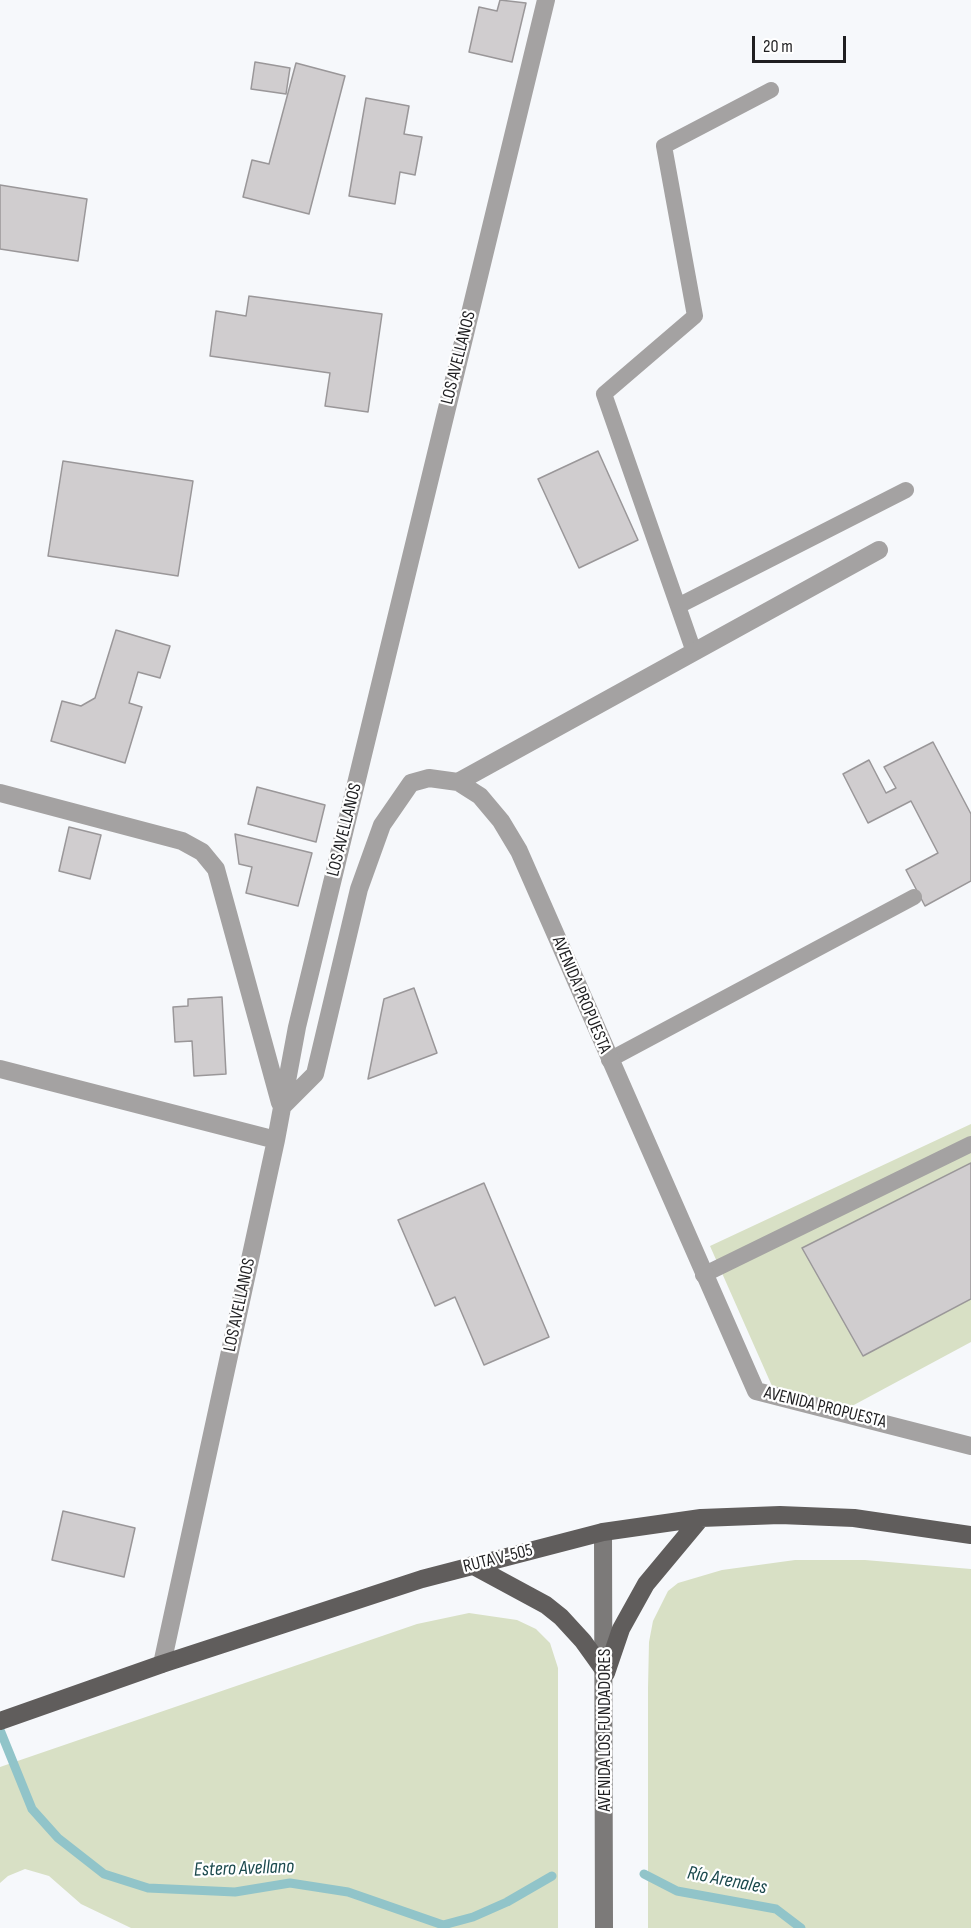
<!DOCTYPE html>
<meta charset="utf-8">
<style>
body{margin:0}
#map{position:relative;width:971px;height:1928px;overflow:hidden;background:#f6f8fb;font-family:"Sofia Sans Condensed",sans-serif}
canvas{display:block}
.scale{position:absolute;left:752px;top:36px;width:94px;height:27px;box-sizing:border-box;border:3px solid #1f1f21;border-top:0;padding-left:8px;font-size:18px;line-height:21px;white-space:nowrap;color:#1f1f21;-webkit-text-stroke:4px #fff;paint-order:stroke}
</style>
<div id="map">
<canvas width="971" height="1928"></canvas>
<div class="scale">20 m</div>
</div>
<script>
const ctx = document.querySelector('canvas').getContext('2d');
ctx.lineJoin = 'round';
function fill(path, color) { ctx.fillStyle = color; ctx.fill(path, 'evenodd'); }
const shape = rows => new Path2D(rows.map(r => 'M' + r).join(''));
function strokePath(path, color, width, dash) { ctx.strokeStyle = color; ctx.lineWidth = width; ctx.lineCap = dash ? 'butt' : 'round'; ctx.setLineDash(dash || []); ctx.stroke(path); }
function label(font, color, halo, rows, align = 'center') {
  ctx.font = font + ' "Sofia Sans Condensed",sans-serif'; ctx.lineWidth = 4.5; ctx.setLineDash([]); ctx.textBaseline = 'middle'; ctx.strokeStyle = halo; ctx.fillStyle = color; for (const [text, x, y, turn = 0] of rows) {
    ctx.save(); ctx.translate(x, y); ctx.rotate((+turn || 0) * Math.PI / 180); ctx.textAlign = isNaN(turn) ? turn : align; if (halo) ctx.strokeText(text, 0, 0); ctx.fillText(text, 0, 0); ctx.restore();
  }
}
fill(shape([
 [971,1124,971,1342,852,1406,772,1386,710,1246],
 [795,1560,865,1560,971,1569,971,1928,648,1928,648,1688,649,1642,653,1621,668,1591,678,1583,722,1570],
 [469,1613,517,1620,536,1629,550,1643,558,1668,558,1928,131,1928,81,1904,49,1876,25,1869,8,1876,0,1883,0,1767,417,1624]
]), '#d8e0c5');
strokePath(shape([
 [0,1730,32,1809,58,1838,104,1874,148,1888,235,1892,290,1883,348,1892,443,1925,473,1917,507,1902,552,1876],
 [644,1874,677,1891,776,1909,801,1928]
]), '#91c4c9', 9);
const building = shape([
 [500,0,526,3,512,62,469,52,479,7,497,11,500,0],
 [255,62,290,68,286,94,251,89,255,62],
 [296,63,345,76,309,214,243,197,252,160,269,164,296,63],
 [366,98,409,106,404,134,422,137,415,175,400,172,395,204,349,196,366,98],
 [0,185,87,199,78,261,0,249,0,185],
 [249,296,382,314,368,412,325,406,330,373,210,356,216,311,246,316,249,296],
 [598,451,638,540,579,568,538,479,598,451],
 [63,461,193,481,178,576,48,556,63,461],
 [116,630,170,646,160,678,138,672,129,703,142,707,125,763,51,741,62,701,81,706,95,698,116,630],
 [933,742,971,814,971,881,925,906,906,870,938,853,911,801,868,823,843,774,869,760,886,793,896,788,884,767,933,742],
 [257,787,325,805,316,842,248,824,257,787],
 [69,827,101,835,90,879,59,871,69,827],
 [235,834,312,853,298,906,246,893,252,867,239,864,235,834],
 [414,988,437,1053,368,1079,384,999,414,988],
 [222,997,226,1074,194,1076,192,1041,175,1042,173,1007,188,1006,188,999,222,997],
 [971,1163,971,1299,863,1356,802,1248,971,1163],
 [484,1183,549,1337,484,1365,455,1297,435,1306,398,1220,484,1183],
 [63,1511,135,1528,124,1577,52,1560,63,1511]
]);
fill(building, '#d0cdcf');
strokePath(building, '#9a9799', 1.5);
strokePath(shape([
 [678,606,906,490],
 [694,652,604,394,695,316,664,146,771,90],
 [609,1060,914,897],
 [703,1275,971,1144]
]), '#a4a2a2', 16);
strokePath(shape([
 [458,782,879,550],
 [0,793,182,841,202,852,216,869,280,1103],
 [0,1069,276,1140],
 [282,1107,315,1074,359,889,382,825,411,783,429,778,458,782,480,796,501,821,519,851,756,1391,971,1446],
 [162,1664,276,1140,297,1027,546,0]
]), '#a4a2a2', 18);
strokePath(shape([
 [603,1532,604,1928]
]), '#7c7a79', 18);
strokePath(shape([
 [472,1565,546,1605,561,1617,583,1641,606,1673],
 [606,1673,621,1629,646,1584,701,1518],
 [0,1721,162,1664,422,1579,603,1532,701,1518,780,1515,854,1518,971,1535]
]), '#605d5c', 18);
label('18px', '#1f1f21', '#fff', [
 ["LOS AVELLANOS",459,358,-76],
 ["LOS AVELLANOS",345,830,-76],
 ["AVENIDA PROPUESTA",581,995,67],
 ["LOS AVELLANOS",240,1305,-78],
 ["AVENIDA PROPUESTA",825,1408,14],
 ["RUTA V-505",498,1559,-14],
 ["AVENIDA LOS FUNDADORES",605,1730,-90]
]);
label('italic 20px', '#1c4a4e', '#fff', [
 ["Estero Avellano",244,1869,-2],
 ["Río Arenales",727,1881,11]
]);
</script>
